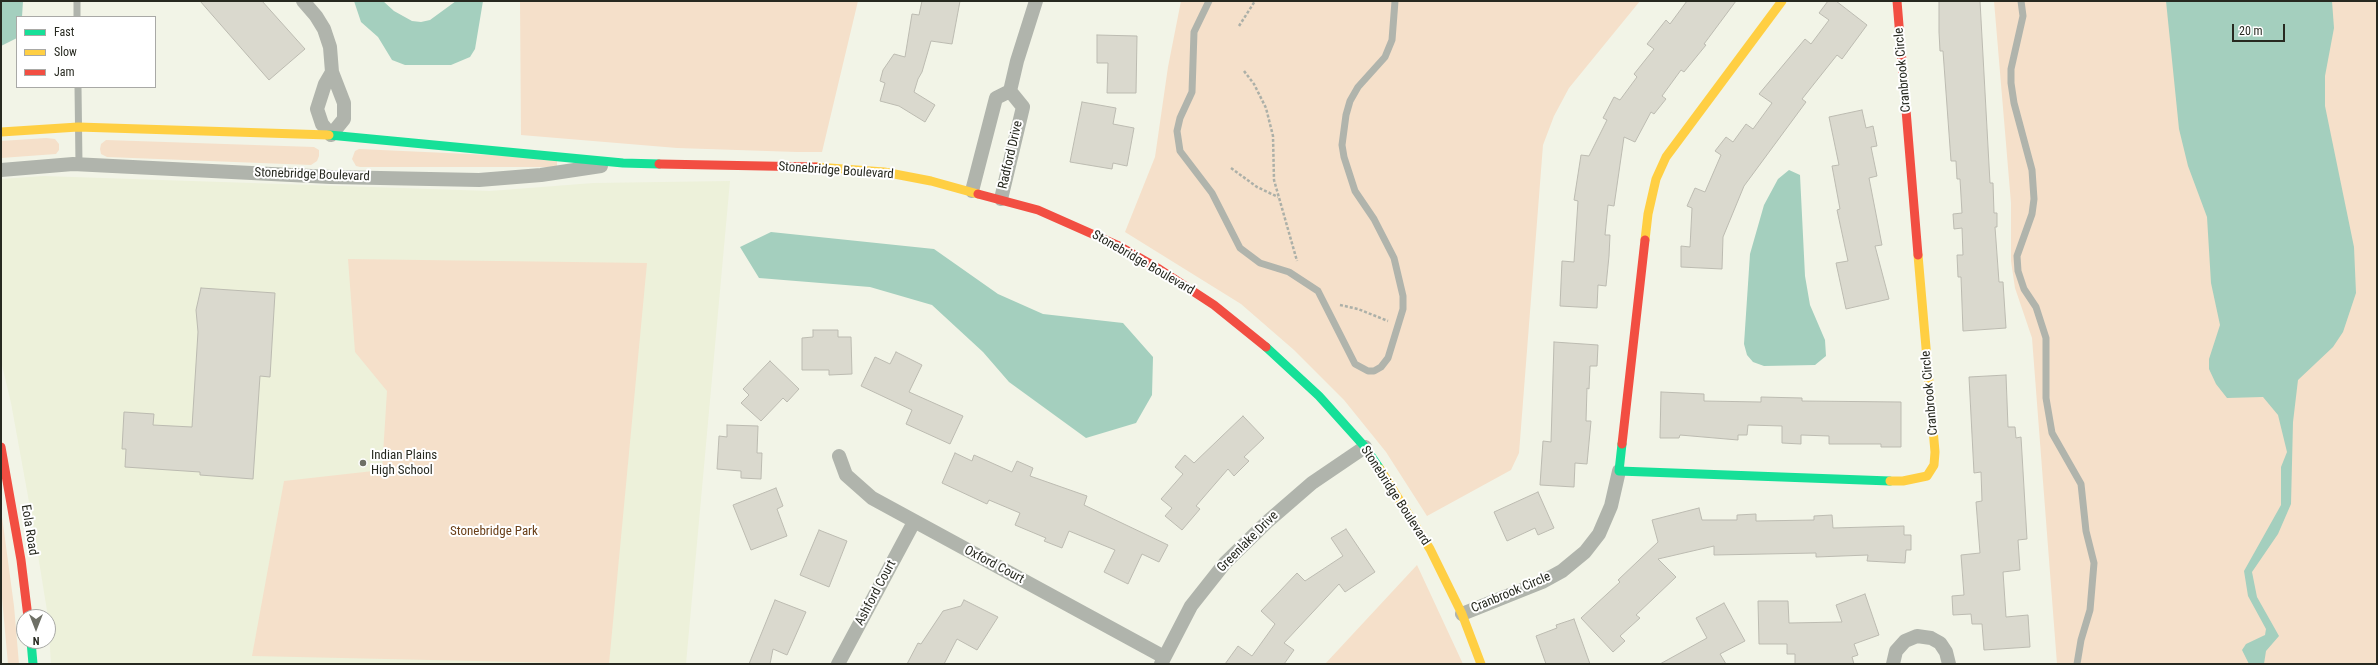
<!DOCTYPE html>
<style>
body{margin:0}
#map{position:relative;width:2378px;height:665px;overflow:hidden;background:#f2f4e7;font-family:"Roboto Condensed",sans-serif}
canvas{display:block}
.frame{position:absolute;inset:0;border:2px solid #272920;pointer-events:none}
.legend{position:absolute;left:16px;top:16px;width:140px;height:72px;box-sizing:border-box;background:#fff;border:1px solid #a9a9a6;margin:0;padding:5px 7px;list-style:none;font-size:12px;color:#272920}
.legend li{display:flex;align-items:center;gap:8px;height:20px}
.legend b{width:20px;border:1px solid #a9a9a6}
.north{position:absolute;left:16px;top:609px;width:40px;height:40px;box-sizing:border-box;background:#fff;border:1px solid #a9a9a6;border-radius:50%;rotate:180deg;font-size:11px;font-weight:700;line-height:16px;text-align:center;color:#272920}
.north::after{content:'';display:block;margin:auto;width:14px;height:18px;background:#6e7066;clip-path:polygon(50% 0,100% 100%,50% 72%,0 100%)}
.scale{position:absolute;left:2232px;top:24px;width:53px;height:18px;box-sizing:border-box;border:2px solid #272920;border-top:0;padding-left:5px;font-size:12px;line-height:14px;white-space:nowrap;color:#272920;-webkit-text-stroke:3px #fff;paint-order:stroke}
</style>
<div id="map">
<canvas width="2378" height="665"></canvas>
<div class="frame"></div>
<ul class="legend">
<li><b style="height:5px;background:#16e098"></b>Fast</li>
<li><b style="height:5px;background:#ffcf43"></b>Slow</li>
<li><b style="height:5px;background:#f24e42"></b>Jam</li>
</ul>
<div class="north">N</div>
<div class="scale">20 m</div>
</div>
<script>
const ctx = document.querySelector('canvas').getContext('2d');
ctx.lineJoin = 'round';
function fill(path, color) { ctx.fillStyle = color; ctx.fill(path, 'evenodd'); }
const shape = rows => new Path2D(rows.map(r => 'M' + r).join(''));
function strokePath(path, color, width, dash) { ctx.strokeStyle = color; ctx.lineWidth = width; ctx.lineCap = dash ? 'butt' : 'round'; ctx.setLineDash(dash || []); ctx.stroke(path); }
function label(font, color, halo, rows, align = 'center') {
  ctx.font = font + ' "Roboto Condensed",sans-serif'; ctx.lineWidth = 4; ctx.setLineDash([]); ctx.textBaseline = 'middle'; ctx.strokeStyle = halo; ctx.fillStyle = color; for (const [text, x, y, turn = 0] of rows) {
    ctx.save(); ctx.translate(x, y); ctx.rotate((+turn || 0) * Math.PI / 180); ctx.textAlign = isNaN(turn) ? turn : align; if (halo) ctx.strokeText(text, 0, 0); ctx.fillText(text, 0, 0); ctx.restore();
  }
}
fill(shape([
 [43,176,490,191,593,183,730,181,686,664,51,664,48,617,33,524,11,403,1,361,1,179]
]), '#edf1da');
fill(shape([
 [520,1,858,1,822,152,797,152,677,148,521,135],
 [1181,1,1640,1,1569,88,1554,116,1543,145,1519,453,1511,470,1427,516,1386,452,1344,400,1294,350,1241,304,1125,232,1155,157,1168,67],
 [1994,1,2377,1,2377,664,2057,664,2032,338,2015,288,2011,261,2011,203],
 [46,138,55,139,59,144,59,150,56,154,1,158,1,141],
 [106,140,314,147,319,150,319,156,317,161,311,165,107,157,101,154,100,149,101,144],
 [359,149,557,158,557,167,360,167,356,166,352,159,355,151],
 [348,259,647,263,609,664,252,656,284,481,382,470,387,391,355,352],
 [1,509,14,606,19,664,8,664,1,587],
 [1417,565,1463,664,1325,664]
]), '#f5e0ca');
fill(shape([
 [1,1,23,1,22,17,17,17,17,38,1,46],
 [354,1,383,1,394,11,412,21,421,22,430,20,456,1,483,1,475,49,470,57,451,65,405,65,392,60,378,37,361,22],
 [2166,1,2332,1,2334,28,2325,76,2325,106,2354,247,2356,293,2343,332,2333,347,2298,380,2293,422,2291,504,2278,534,2252,572,2257,597,2279,636,2266,651,2264,664,2249,664,2242,650,2246,644,2265,635,2266,629,2248,596,2244,571,2281,505,2281,467,2287,452,2278,415,2263,397,2227,398,2216,384,2209,369,2209,359,2220,325,2211,283,2207,217,2188,166,2179,129],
 [1789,170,1800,175,1805,276,1810,305,1825,340,1826,356,1815,365,1764,366,1753,362,1747,355,1744,344,1750,254,1764,205,1778,179],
 [771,232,934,249,998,294,1043,314,1123,323,1153,357,1152,395,1136,423,1086,438,1009,382,983,352,932,305,870,287,759,278,740,247]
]), '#a4cfbe');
const building = shape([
 [200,1,262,1,305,49,269,80,200,1],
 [922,1,960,1,952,44,931,41,922,72,918,79,914,92,935,105,925,122,899,106,880,101,885,83,880,81,883,70,894,54,905,57,912,14,919,15,922,1],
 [1687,1,1736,1,1704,44,1706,45,1684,72,1681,70,1662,96,1666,99,1654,114,1651,112,1635,142,1624,137,1614,206,1608,205,1605,235,1610,235,1609,256,1606,286,1598,285,1597,308,1560,306,1562,261,1574,262,1578,201,1574,200,1581,155,1589,156,1607,120,1603,118,1614,97,1620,100,1637,77,1634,74,1654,49,1647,44,1666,20,1670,24,1687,1],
 [1828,1,1836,1,1867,25,1842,59,1837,55,1802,99,1806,102,1744,186,1723,237,1722,269,1681,267,1681,246,1690,247,1692,208,1687,206,1695,188,1705,192,1721,155,1715,151,1726,137,1733,142,1746,124,1753,129,1772,103,1759,94,1805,39,1811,44,1829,20,1819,13,1828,1],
 [1939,1,1980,1,1990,183,1993,183,1994,213,1997,213,1997,227,1995,227,1999,282,2003,282,2006,328,1963,331,1961,277,1958,277,1957,255,1963,255,1962,228,1954,229,1953,214,1962,213,1960,179,1957,179,1956,161,1951,161,1943,51,1940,51,1939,32,1939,1],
 [1097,35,1137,36,1136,93,1107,93,1108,63,1097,63,1097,35],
 [1082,102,1116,108,1113,124,1134,128,1127,166,1113,163,1112,169,1070,162,1082,102],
 [1862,110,1866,128,1873,126,1877,146,1871,147,1877,176,1869,178,1882,245,1875,246,1889,299,1846,309,1836,263,1848,261,1837,210,1840,209,1832,166,1839,165,1829,117,1862,110],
 [201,288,275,293,270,377,260,376,253,479,200,475,200,472,125,467,126,449,122,449,124,412,154,414,153,425,192,427,198,332,196,310,201,288],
 [813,330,838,330,838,337,851,337,852,374,829,375,829,370,802,370,802,338,813,337,813,330],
 [1554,342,1598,345,1597,366,1590,366,1589,389,1587,388,1586,421,1591,421,1587,464,1575,463,1574,487,1540,485,1543,441,1551,442,1554,342],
 [896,352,922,365,909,392,963,416,950,444,906,424,912,410,861,386,875,357,890,364,896,352],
 [770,361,799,389,787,402,783,398,761,421,741,403,749,395,743,389,770,361],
 [2006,375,2008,427,2015,427,2016,438,2021,437,2027,539,2018,540,2020,570,2003,572,2006,617,2028,615,2030,647,1984,650,1982,624,1972,624,1971,614,1953,615,1952,596,1964,595,1961,555,1980,553,1976,502,1982,501,1981,472,1974,473,1969,377,2006,375],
 [1661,392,1704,394,1704,401,1761,402,1761,397,1802,398,1802,401,1901,402,1901,447,1881,447,1881,444,1829,444,1829,436,1801,435,1801,444,1782,443,1782,426,1748,425,1747,435,1738,435,1738,440,1680,435,1679,438,1660,438,1661,392],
 [1243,416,1264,438,1244,457,1249,461,1234,476,1228,469,1196,506,1200,509,1182,530,1165,516,1172,508,1161,499,1183,474,1175,467,1185,455,1194,463,1243,416],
 [727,425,758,426,757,453,762,453,761,479,741,478,741,471,717,469,719,436,727,437,727,425],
 [955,453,972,461,974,455,1012,472,1017,461,1033,468,1030,476,1087,496,1084,505,1168,545,1159,562,1142,554,1128,584,1104,572,1115,550,1069,531,1062,548,1044,541,1046,538,1015,525,1020,513,989,500,987,504,942,483,955,453],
 [776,488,783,506,777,509,787,536,751,550,733,505,776,488],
 [1538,492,1554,528,1538,535,1535,528,1507,541,1494,512,1538,492],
 [1699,508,1702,520,1737,520,1737,515,1756,514,1756,521,1814,520,1814,516,1832,515,1833,528,1904,526,1904,535,1911,535,1911,550,1906,550,1905,563,1867,561,1868,555,1816,557,1816,553,1714,555,1714,546,1658,559,1676,577,1636,615,1640,618,1620,636,1625,641,1613,652,1581,618,1620,582,1618,580,1658,542,1652,520,1699,508],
 [1346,529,1375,572,1345,592,1339,584,1284,643,1294,650,1284,664,1225,664,1238,646,1252,656,1275,624,1261,611,1297,573,1305,581,1343,556,1331,538,1346,529],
 [819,530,847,541,829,587,800,575,819,530],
 [1865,594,1879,635,1854,644,1858,655,1852,657,1854,664,1795,664,1795,654,1787,654,1787,644,1759,644,1758,601,1788,601,1789,623,1842,622,1836,605,1865,594],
 [775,600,806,612,787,655,773,649,770,664,749,664,775,600],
 [964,600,998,617,977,650,957,639,944,664,907,664,918,643,921,644,943,611,961,606,964,600],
 [1724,603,1745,641,1720,654,1726,664,1660,664,1707,638,1696,618,1724,603],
 [1574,619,1590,664,1546,664,1536,636,1557,628,1556,625,1574,619]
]);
fill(building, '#dad9ce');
strokePath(building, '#bcbbb1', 1);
strokePath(shape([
 [1239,26,1255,1],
 [1244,71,1254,84,1266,108,1273,136,1274,180,1297,261],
 [1231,168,1257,187,1278,197],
 [1340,305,1358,309,1388,321]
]), '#acb0a8', 2.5, [3, 2]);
strokePath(shape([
 [77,1,77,17],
 [1209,1,1194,32,1192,92,1180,118,1177,131,1180,151,1212,193,1240,248,1260,263,1289,272,1318,291,1355,364,1368,371,1374,371,1381,367,1388,358,1403,309,1403,296,1394,258,1374,219,1355,191,1344,157,1342,145,1346,115,1350,101,1358,87,1385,57,1392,40,1395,1],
 [2021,1,2023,16,2011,69,2011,83,2014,103,2032,170,2034,199,2032,214,2017,256,2018,271,2024,289,2036,307,2046,338,2046,398,2052,433,2081,484,2086,531,2094,563,2090,610,2081,640,2077,664],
 [78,87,79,164]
]), '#b0b4ac', 7);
strokePath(shape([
 [303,1,316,16,324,29,330,47,332,72,344,103,344,119,331,135,322,124,317,109,325,84,332,72],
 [1010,91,1017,61,1036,1],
 [1,170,73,164,331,177,479,180,541,175,601,166],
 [972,191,996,98,1010,91],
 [1001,199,1023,107,1010,91],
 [839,456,846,475,872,498,1164,657],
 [1462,614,1542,582,1562,571,1585,552,1599,534,1611,506,1619,471],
 [838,664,914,522],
 [1161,664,1191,606,1225,563,1267,522,1312,483,1365,447],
 [1893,664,1896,651,1905,641,1917,636,1931,638,1940,643,1946,652,1949,664]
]), '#b0b4ac', 14);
strokePath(shape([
 [329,135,623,163,659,164],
 [1266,347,1319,396,1365,447,1380,469],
 [1622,444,1619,471,1890,481],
 [31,641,33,664]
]), '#16e098', 9);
strokePath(shape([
 [1,132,78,127,329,135],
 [816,167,884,172,931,181,978,194],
 [1645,240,1648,214,1656,179,1666,157,1782,1],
 [1380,469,1430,549,1462,614,1481,664],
 [1890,481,1903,481,1927,476,1934,465,1935,452,1918,255]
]), '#ffcf43', 9);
strokePath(shape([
 [1897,1,1918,255],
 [659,164,816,167],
 [978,194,1038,210,1117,245,1159,269,1214,305,1266,347],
 [1622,444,1645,240],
 [1,447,21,560,28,617]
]), '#f24e42', 9);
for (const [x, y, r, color] of [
 [363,463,4,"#6e7066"]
]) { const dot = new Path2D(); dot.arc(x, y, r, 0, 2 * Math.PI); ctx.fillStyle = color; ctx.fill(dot); strokePath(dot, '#fff', 1.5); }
label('13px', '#272920', '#fff', [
 ["Cranbrook Circle",1903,70,-95],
 ["Radford Drive",1011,155,-77],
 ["Stonebridge Boulevard",836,171,4],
 ["Stonebridge Boulevard",312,175,2],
 ["Stonebridge Boulevard",1143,263,30],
 ["Cranbrook Circle",1930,393,-95],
 ["Stonebridge Boulevard",1395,496,57],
 ["Eola Road",29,530,81],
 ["Greenlake Drive",1248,542,-45],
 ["Oxford Court",994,565,28],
 ["Ashford Court",876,593,-62],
 ["Cranbrook Circle",1511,593,-23]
]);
label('13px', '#272920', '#fff', [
 ["Indian Plains",371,456],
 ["High School",371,471]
], 'left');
label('13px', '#6a4019', '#fff', [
 ["Stonebridge Park",494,532]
]);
</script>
